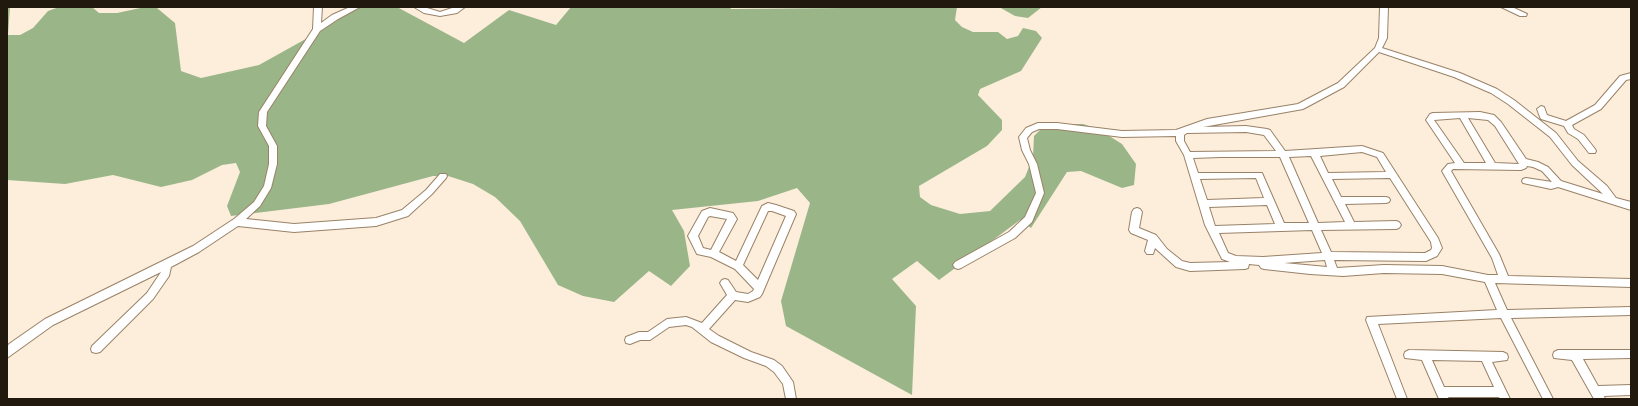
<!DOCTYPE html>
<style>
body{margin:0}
#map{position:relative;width:1638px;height:406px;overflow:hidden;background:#fdeedc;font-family:"DM Sans",sans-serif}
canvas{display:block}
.frame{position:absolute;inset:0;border:8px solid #22190e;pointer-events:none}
</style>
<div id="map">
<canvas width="1638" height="406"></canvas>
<div class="frame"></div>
</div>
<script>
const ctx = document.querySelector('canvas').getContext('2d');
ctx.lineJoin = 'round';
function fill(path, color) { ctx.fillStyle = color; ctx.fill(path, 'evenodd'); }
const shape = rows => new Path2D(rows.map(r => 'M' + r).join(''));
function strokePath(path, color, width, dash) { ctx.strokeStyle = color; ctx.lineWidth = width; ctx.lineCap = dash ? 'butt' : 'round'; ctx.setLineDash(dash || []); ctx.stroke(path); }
fill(shape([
 [7,7,10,7,8,35,20,35,33,28,48,11,59,7,92,7,99,13,117,13,145,7,157,8,175,23,181,71,201,78,259,65,320,31,350,11,362,7,397,7,464,43,509,10,556,25,571,7,730,7,731,9,957,7,955,20,962,27,973,32,998,32,1007,39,1018,36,1023,28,1036,31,1042,38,1021,71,980,89,978,95,1002,120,1002,130,987,146,919,186,920,197,931,205,960,214,990,211,1025,177,1033,157,1034,136,1042,128,1055,124,1083,124,1098,129,1122,144,1136,164,1134,185,1122,188,1081,171,1067,172,1031,228,1020,220,939,280,917,261,892,279,916,306,912,395,786,326,781,301,810,203,797,188,758,201,672,210,684,231,690,266,671,286,649,271,614,302,583,296,558,285,520,221,495,197,473,184,448,176,433,176,329,204,231,216,227,206,240,172,236,163,222,165,192,180,161,187,113,175,65,184,7,180],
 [999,7,1042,7,1028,18,1015,16]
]), '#9ab689');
const minor = shape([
 [314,7,322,7,321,23,332,15,350,7,360,7,338,19,320,31,267,112,266,126,277,146,277,164,271,188,260,206,246,219,294,224,376,218,402,210,426,190,440,174,446,174,447,176,446,178,432,194,408,216,376,226,294,232,238,226,199,252,171,267,169,276,153,299,100,352,96,353,92,352,91,349,92,346,147,293,161,272,53,325,7,358,7,347,9,344,45,319,193,246,234,219,254,202,264,186,269,164,269,146,258,126,259,112,313,29,314,7],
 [414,7,424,7,440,12,455,7,465,7,457,13,440,16,424,13,414,7],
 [1380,7,1388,7,1387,38,1382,48,1460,73,1497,89,1514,100,1556,133,1578,161,1607,186,1616,198,1631,202,1631,210,1558,187,1551,189,1523,183,1522,181,1523,179,1526,178,1552,182,1542,171,1533,167,1527,166,1526,168,1521,170,1453,169,1451,171,1499,254,1508,276,1631,279,1631,287,1495,283,1507,310,1631,307,1631,315,1511,318,1553,399,1543,399,1501,318,1378,324,1407,399,1397,399,1366,320,1367,317,1497,310,1485,282,1442,274,1384,273,1343,276,1310,274,1264,269,1261,268,1259,265,1249,264,1248,268,1245,269,1190,271,1176,267,1155,248,1153,254,1147,254,1145,251,1148,240,1131,233,1129,230,1132,212,1134,209,1137,208,1140,209,1142,212,1139,228,1156,235,1167,249,1182,261,1190,263,1230,262,1222,259,1205,225,1184,155,1176,141,1176,136,1122,137,1057,129,1039,129,1032,132,1027,138,1030,150,1037,164,1044,193,1032,222,1015,238,961,268,958,269,955,268,953,265,955,262,1009,232,1025,217,1036,193,1029,164,1022,150,1019,137,1026,128,1038,123,1057,123,1122,131,1176,130,1207,119,1298,104,1338,83,1375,48,1379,38,1380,7],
 [1379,52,1454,77,1491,93,1508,104,1550,137,1572,165,1603,194,1561,181,1548,167,1538,162,1526,159,1501,122,1494,115,1480,112,1433,113,1430,114,1426,120,1455,163,1448,164,1442,171,1492,258,1498,275,1488,275,1442,266,1384,265,1337,268,1334,260,1426,261,1437,256,1442,248,1438,238,1383,153,1362,146,1285,151,1270,130,1267,129,1246,126,1203,127,1303,109,1344,87,1379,52],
 [1460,118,1486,163,1464,163,1434,120,1460,118],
 [1468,118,1488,120,1495,126,1519,164,1495,163,1468,118],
 [1246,132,1264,135,1276,151,1190,152,1184,141,1184,135,1187,133,1246,132],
 [1362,152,1377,157,1386,172,1328,173,1320,156,1362,152],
 [1311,156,1345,222,1318,223,1289,157,1311,156],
 [1220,157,1280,157,1309,223,1284,223,1262,173,1198,173,1193,158,1220,157],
 [1256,178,1264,198,1207,200,1200,179,1256,178],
 [1390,178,1431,242,1432,248,1431,250,1425,253,1331,252,1321,230,1396,229,1399,228,1401,225,1399,222,1396,221,1354,222,1345,204,1386,203,1389,202,1390,200,1389,198,1386,197,1341,197,1332,179,1390,178],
 [1267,205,1275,224,1215,226,1209,207,1267,205],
 [1312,230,1322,253,1263,257,1236,256,1228,253,1219,233,1312,230],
 [1325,260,1327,267,1284,263,1325,260],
 [1501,7,1512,7,1527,14,1526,16,1520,16,1501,7],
 [1631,73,1631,79,1626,80,1601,109,1572,125,1574,129,1584,135,1595,149,1596,151,1595,153,1589,153,1578,139,1568,133,1564,126,1541,119,1540,117,1537,109,1541,106,1544,107,1547,115,1566,121,1595,105,1620,76,1631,73],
 [768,203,776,205,794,211,796,214,762,294,760,297,748,302,735,300,709,329,719,336,751,352,774,360,782,366,793,382,796,399,786,399,783,384,774,372,766,366,744,358,711,342,692,327,686,325,669,327,650,340,640,340,630,344,626,343,625,340,626,337,639,332,648,332,667,319,686,317,702,323,727,295,720,283,722,280,725,279,728,280,736,292,748,294,753,291,754,289,735,269,711,257,697,254,688,236,702,211,710,208,733,213,737,219,719,252,736,261,762,206,768,203],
 [768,211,772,211,786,216,758,280,743,265,768,211],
 [710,216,727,219,711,250,703,248,698,236,708,217,710,216],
 [1409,350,1503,352,1507,354,1508,357,1507,360,1492,362,1510,399,1500,399,1499,397,1448,397,1449,399,1439,399,1422,360,1405,358,1404,355,1405,352,1409,350],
 [1432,360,1482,361,1494,387,1444,387,1432,360],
 [1558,350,1631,350,1631,358,1583,359,1598,386,1631,385,1631,395,1604,396,1605,399,1594,399,1572,360,1554,358,1553,355,1554,352,1558,350]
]);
strokePath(minor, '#998267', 2);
fill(minor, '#fff');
</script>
